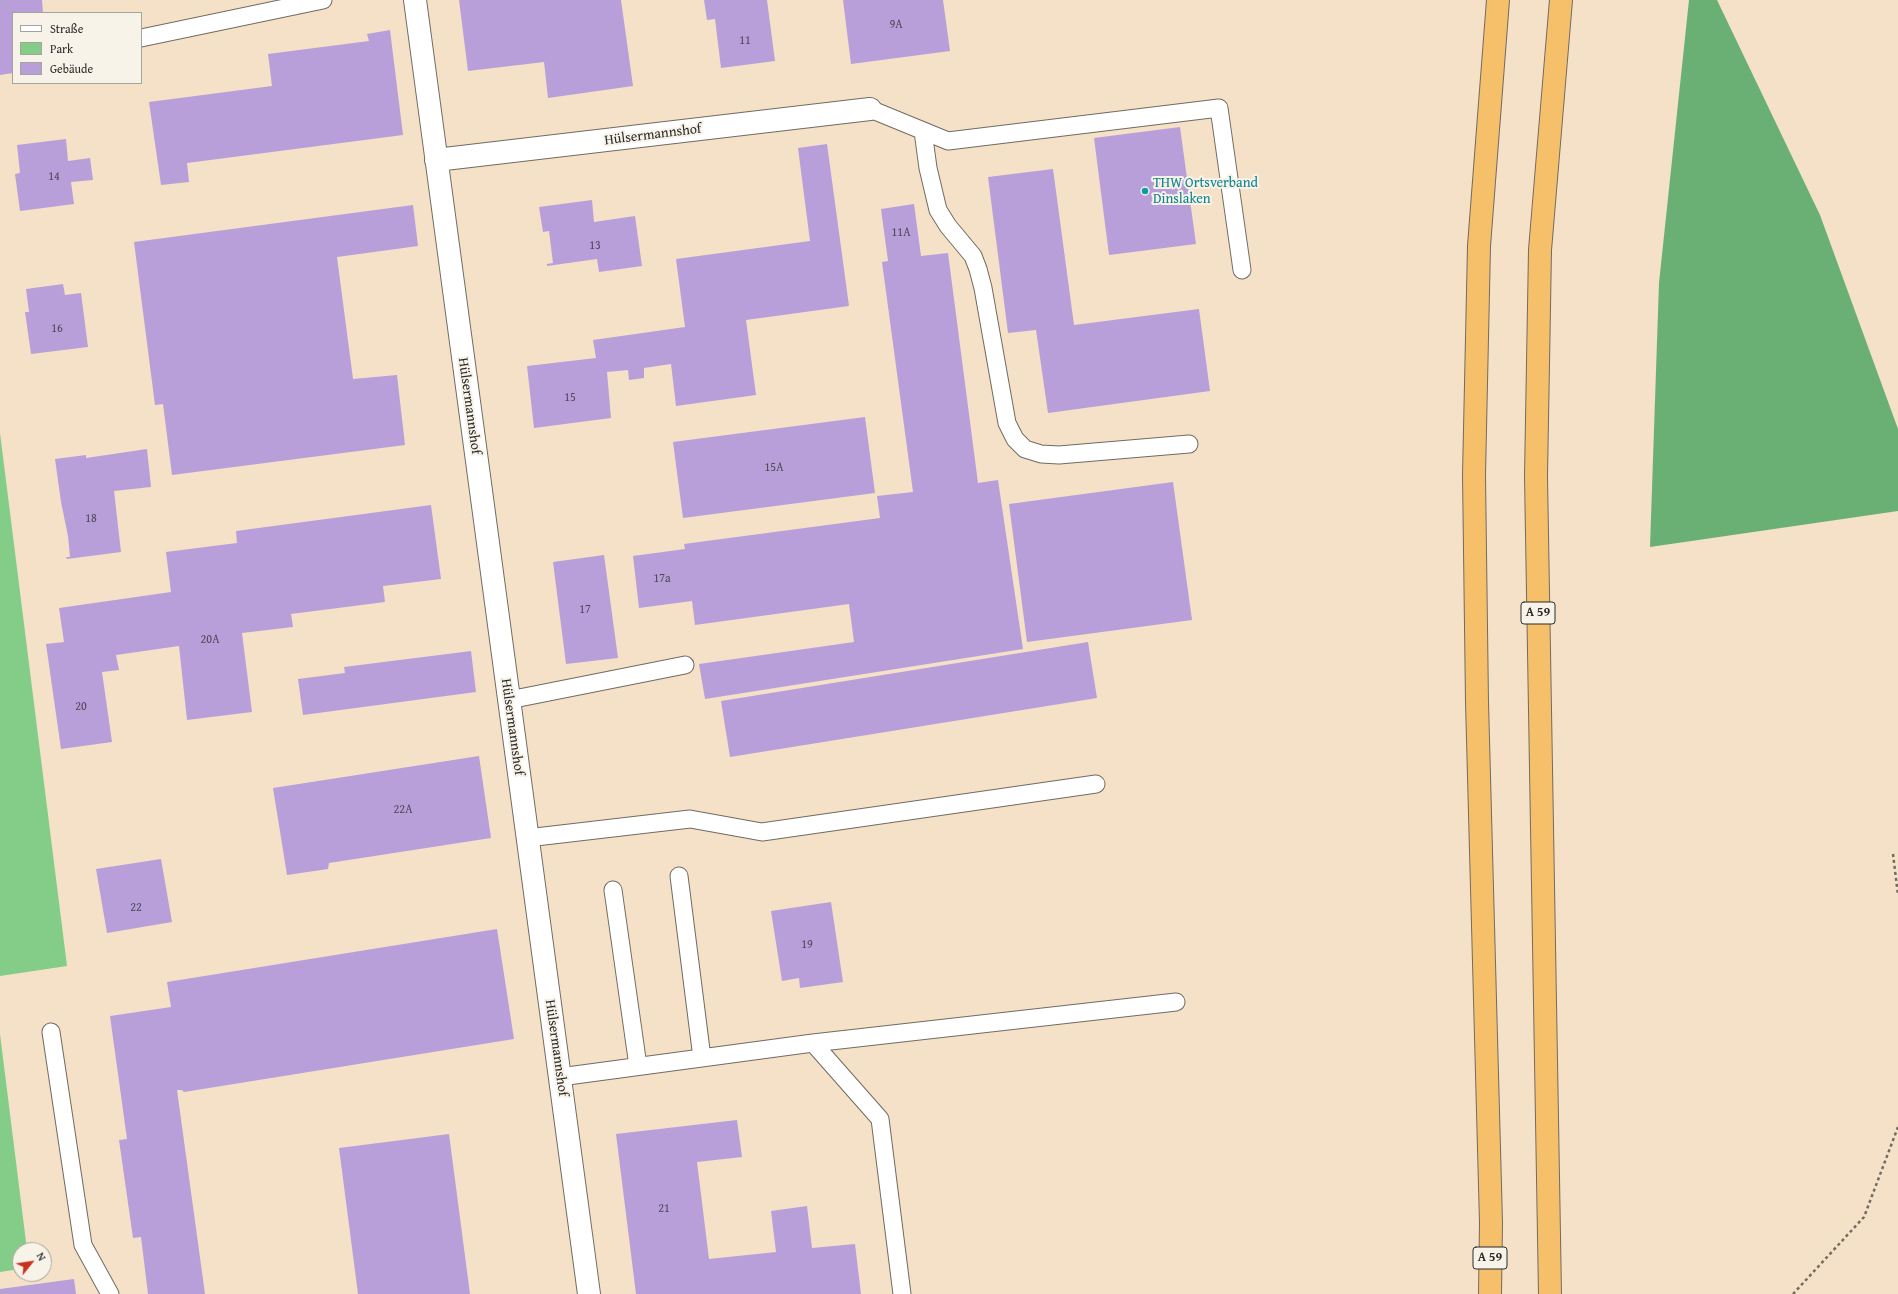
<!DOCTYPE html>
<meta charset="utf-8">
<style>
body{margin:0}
#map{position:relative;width:1898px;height:1294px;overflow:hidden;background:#f4e1c8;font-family:"Gentium Book Plus",serif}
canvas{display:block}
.legend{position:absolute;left:12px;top:12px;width:130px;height:72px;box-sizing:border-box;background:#f7f3e8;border:1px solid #a5a39c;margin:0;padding:5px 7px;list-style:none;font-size:12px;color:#2b2b2b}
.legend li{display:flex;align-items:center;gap:8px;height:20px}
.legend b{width:20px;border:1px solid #a5a39c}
.north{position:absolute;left:12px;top:1242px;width:40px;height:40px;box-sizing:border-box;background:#f7f3e8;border:1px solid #a5a39c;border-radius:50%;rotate:60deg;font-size:11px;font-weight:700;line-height:16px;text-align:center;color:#2b2b2b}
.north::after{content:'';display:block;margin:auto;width:14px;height:18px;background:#c8321e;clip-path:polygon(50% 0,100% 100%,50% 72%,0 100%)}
</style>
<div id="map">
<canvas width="1898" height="1294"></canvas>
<ul class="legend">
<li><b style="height:5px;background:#fff"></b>Straße</li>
<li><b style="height:11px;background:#83cd89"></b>Park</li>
<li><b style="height:11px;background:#b99fda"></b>Gebäude</li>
</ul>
<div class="north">N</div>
</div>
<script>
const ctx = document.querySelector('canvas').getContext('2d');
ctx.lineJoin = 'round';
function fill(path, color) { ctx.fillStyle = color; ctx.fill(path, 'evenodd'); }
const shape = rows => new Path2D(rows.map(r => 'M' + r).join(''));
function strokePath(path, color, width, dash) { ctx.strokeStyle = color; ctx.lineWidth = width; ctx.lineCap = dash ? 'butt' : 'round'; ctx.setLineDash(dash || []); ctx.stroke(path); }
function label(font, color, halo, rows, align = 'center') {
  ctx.font = font + ' "Gentium Book Plus",serif'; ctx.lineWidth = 4; ctx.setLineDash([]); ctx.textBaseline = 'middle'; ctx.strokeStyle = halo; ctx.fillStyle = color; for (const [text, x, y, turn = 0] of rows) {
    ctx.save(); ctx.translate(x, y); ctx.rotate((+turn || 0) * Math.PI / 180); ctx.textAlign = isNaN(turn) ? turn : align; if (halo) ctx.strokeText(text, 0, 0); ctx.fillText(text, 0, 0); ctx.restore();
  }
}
fill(shape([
 [0,433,67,966,0,976],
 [0,1034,27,1250,20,1250,20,1269,0,1272]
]), '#83cd89');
fill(shape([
 [1689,0,1717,0,1820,215,1898,429,1898,511,1650,547,1659,283]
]), '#6ab075');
fill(shape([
 [0,0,42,0,43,13,13,13,13,73,0,75],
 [459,0,621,0,633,86,548,98,544,62,468,71],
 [704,0,767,0,775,61,721,68,715,19,707,20],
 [843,0,943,0,950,51,851,64],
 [390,30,403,135,187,163,189,182,161,185,149,102,272,86,268,54,369,41,367,34],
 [1180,127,1196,244,1109,255,1094,138],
 [66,139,68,161,90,158,93,180,71,182,74,204,20,211,15,174,20,173,17,145],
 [827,144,849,306,746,320,756,395,676,406,671,364,644,368,644,378,629,380,628,370,607,372,611,418,534,428,527,366,596,358,593,340,685,327,676,259,810,241,798,148],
 [1053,169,1074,325,1199,309,1210,391,1048,413,1036,330,1008,333,988,177],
 [592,200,594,222,635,216,642,266,599,272,597,259,547,266,547,264,553,263,549,231,543,232,539,207],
 [914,204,921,256,948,253,978,483,998,480,1023,649,705,699,699,664,854,642,849,604,695,625,692,601,639,608,633,556,685,549,684,544,880,518,877,496,913,492,882,262,888,261,881,209],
 [413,205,418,246,337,257,353,379,397,375,405,445,172,475,163,404,155,405,134,242],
 [63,284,65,295,81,293,88,347,31,354,25,312,29,312,26,289],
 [865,417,875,493,683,518,673,442],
 [147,449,151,487,114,491,121,552,67,559,66,557,70,557,68,536,61,502,55,459,86,455,86,458],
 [1173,482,1192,620,1027,642,1009,504],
 [431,505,441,579,383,586,385,602,291,614,293,627,242,633,252,712,187,720,179,646,116,655,119,670,102,672,112,742,61,749,46,644,64,642,59,608,171,592,166,552,237,543,236,531],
 [604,555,618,658,566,664,553,562],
 [1088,642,1097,698,730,757,721,701],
 [471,651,476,692,303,715,298,679,345,673,344,667],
 [479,756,491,838,329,863,328,869,287,875,273,788],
 [161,859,172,922,107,933,96,869],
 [831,902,843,982,800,988,799,978,782,981,771,911],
 [497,929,514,1039,184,1092,182,1090,177,1090,205,1294,148,1294,141,1237,133,1238,119,1140,127,1139,110,1016,171,1007,167,982],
 [737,1120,742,1157,697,1162,709,1259,776,1252,771,1211,807,1206,812,1248,855,1244,861,1294,636,1294,616,1134],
 [449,1134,470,1294,358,1294,339,1148],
 [74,1279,76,1294,0,1294,0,1289]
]), '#b99fda');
const lane = shape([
 [141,38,323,0],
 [870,109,948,141,1219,108,1242,270],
 [923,131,928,168,938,210,948,226,973,256,978,269,983,288,1007,423,1015,439,1025,449,1041,454,1059,455,1189,444],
 [509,700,685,665],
 [527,838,690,819,762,832,1096,784],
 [679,876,702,1058],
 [613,890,638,1066],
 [51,1032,83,1245,110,1294],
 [813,1043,1176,1002],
 [560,1077,813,1043,880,1119,902,1294]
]);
const street = shape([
 [415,0,589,1294],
 [436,160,870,109]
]);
const highway = shape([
 [1490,1294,1491,1223,1477,702,1474,475,1479,246,1498,0],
 [1550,1294,1536,476,1540,250,1561,0]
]);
strokePath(lane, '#716b62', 19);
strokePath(street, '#716b62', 24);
strokePath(highway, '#716b62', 24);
strokePath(shape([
 [1893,854,1898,895],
 [1793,1294,1864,1217,1898,1127]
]), '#716b62', 2.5, [3, 3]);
strokePath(lane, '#fff', 17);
strokePath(street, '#fff', 22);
strokePath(highway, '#f6c06b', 22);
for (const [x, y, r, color] of [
 [1145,191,4,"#0f9aa8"]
]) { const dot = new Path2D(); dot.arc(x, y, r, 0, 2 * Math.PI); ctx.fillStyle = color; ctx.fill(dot); strokePath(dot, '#f7f3e8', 1.5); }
label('12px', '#4e4857', null, [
 ["9A",896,25],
 ["11",745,41],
 ["14",54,177],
 ["11A",901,233],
 ["13",595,246],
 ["16",57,329],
 ["15",570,398],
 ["15A",774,468],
 ["18",91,519],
 ["17a",662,579],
 ["17",585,610],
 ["20A",210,640],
 ["20",81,707],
 ["22A",403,810],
 ["22",136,908],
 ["19",807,945],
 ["21",664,1209]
]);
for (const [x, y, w] of [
 [1538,613,34],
 [1490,1258,34]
]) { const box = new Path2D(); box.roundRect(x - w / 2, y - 11, w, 22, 3); ctx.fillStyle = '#f7f3e8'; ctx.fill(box); strokePath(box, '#2b2b2b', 1); }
label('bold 13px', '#2b2b2b', null, [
 ["A 59",1538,613],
 ["A 59",1490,1258]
]);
label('14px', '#2b2b2b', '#f7f3e8', [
 ["Hülsermannshof",653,135,-7],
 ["Hülsermannshof",469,406,82],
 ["Hülsermannshof",512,727,82],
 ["Hülsermannshof",556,1048,82]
]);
label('14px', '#0d838f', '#f7f3e8', [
 ["THW Ortsverband",1153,183],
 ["Dinslaken",1153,199]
], 'left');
</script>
